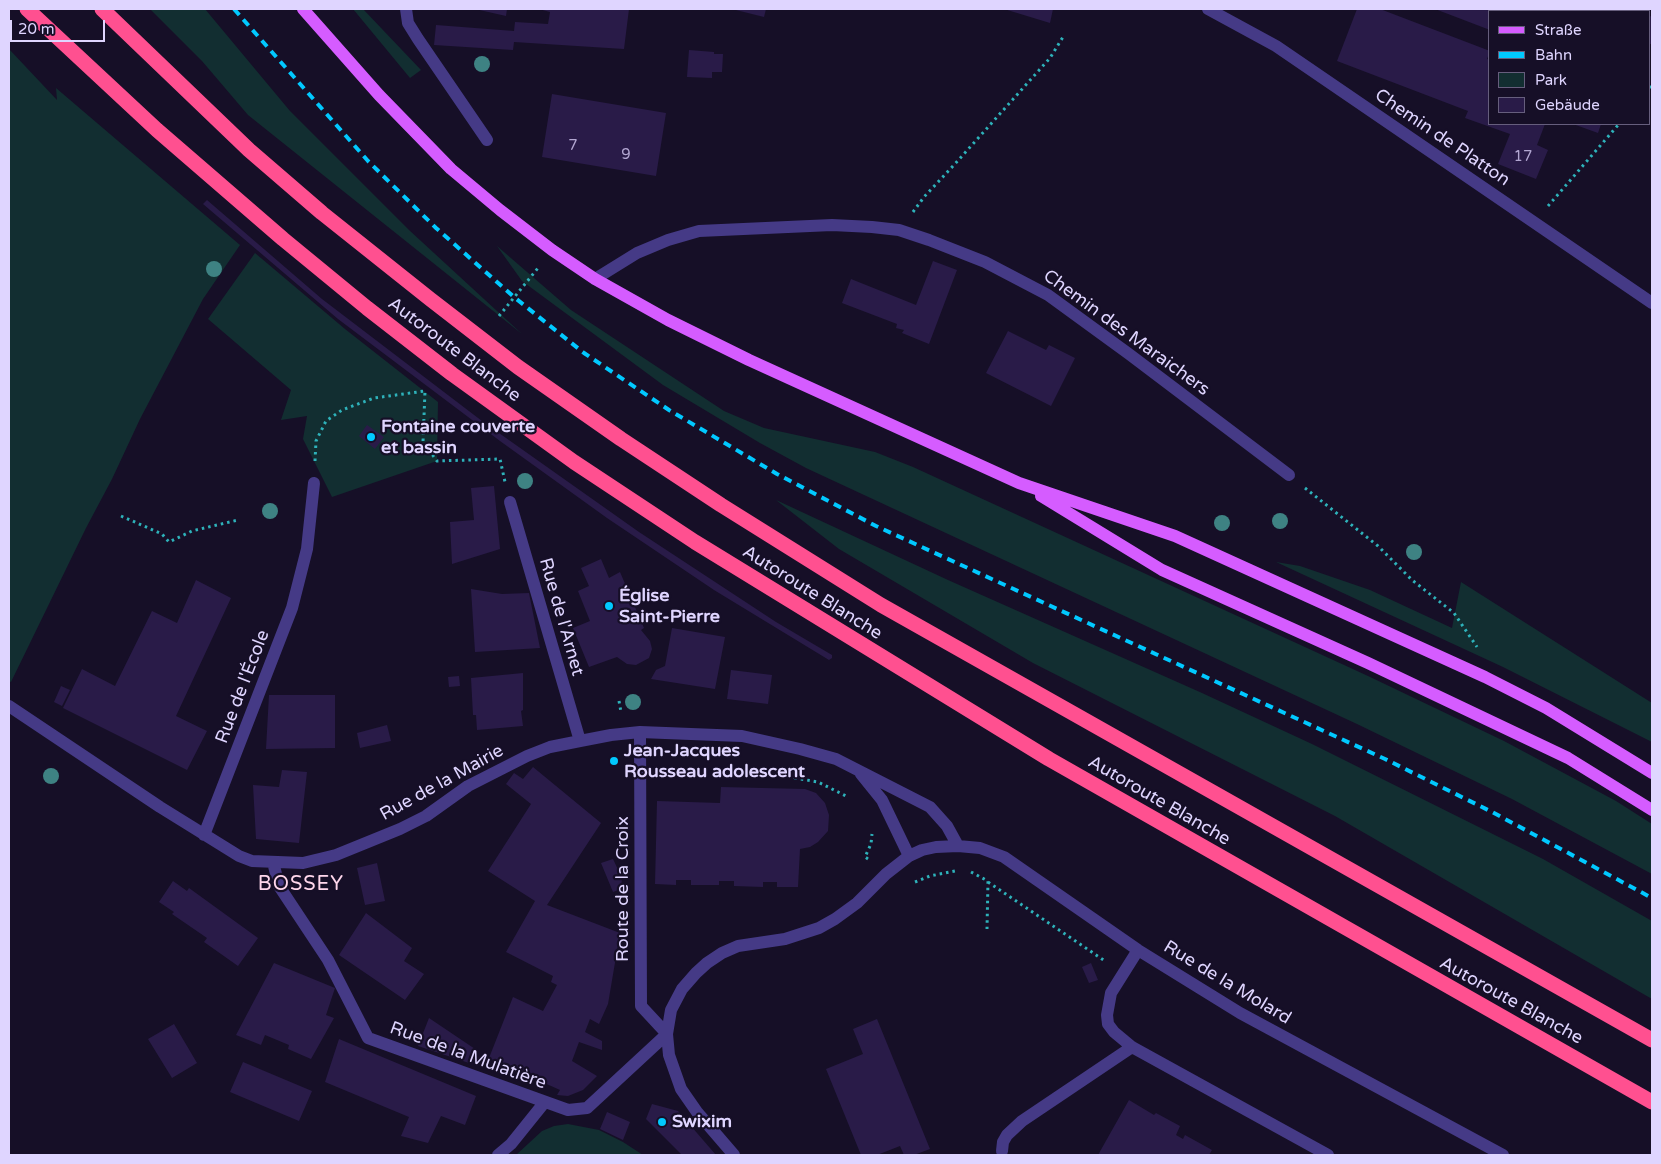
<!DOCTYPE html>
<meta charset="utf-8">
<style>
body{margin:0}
#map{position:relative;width:1661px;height:1164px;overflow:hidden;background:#160f27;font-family:"Varela Round",sans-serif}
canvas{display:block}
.frame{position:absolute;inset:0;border:10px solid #dfd5ff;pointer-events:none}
.legend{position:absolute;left:1488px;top:10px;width:162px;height:115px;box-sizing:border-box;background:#160f27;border:1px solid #665e7d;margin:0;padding:6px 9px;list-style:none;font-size:15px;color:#dfd5ff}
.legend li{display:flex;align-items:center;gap:10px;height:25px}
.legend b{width:25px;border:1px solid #665e7d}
.scale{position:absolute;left:10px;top:20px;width:95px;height:22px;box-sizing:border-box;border:2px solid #dfd5ff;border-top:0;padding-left:6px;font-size:15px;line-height:18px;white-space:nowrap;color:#dfd5ff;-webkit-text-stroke:4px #160f27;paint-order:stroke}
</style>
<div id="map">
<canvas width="1661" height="1164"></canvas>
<div class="frame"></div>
<ul class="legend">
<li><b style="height:6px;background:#d55cff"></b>Straße</li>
<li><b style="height:6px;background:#01c9ff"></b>Bahn</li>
<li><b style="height:14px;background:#122e31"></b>Park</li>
<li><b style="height:14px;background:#291b48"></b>Gebäude</li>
</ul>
<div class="scale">20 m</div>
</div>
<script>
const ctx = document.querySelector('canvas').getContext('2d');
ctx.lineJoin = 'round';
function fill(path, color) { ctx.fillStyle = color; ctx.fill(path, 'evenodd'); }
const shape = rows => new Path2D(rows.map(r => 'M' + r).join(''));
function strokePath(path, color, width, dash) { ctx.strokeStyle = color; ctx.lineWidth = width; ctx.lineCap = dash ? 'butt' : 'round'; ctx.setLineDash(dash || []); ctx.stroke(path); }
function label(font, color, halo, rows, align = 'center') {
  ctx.font = font + ' "Varela Round",sans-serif'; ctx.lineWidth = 4.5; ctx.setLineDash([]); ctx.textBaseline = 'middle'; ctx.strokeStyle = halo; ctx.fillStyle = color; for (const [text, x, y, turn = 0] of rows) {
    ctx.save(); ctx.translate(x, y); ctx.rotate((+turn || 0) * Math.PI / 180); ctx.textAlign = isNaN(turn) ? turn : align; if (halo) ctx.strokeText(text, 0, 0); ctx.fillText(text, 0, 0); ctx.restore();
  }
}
fill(shape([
 [150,9,205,9,290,111,409,230,522,334,248,115,202,61],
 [353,9,363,9,421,70,410,78],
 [9,49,57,100,56,88,240,245,203,299,140,419,112,479,86,528,11,682,9,681],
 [497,246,571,310,724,411,764,428,875,452,913,467,1368,676,1504,741,1616,801,1652,824,1652,874,1512,799,1357,724,806,468,760,443,663,385,522,281],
 [255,253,345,329,438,402,437,461,332,497,303,439,307,416,281,420,291,390,208,319],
 [776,500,948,580,1202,693,1312,744,1543,859,1652,921,1652,999,1335,816,1033,663,839,549],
 [1276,562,1300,566,1370,590,1452,628,1461,582,1652,703,1652,742,1503,667],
 [568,1124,599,1130,623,1142,643,1155,516,1155,542,1131,554,1126]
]), '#122e31');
fill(shape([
 [475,9,507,9,506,16],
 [539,9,629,9,624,49,514,42,513,50,434,45,436,25,514,31,515,22,548,24,550,12],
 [732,9,766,9,764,17],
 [1004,9,1053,9,1050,23],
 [1357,9,1380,9,1490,51,1487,59,1490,60,1490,124,1545,124,1537,145,1548,150,1536,179,1498,164,1510,134,1465,118,1468,111,1337,61],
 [1435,9,1609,9,1615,11,1490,11,1490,30],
 [1650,16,1652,17,1652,44,1650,44],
 [689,50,714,52,714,54,723,54,722,72,712,72,712,78,687,77],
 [552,94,666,113,656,176,542,157],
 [1573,124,1601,124,1598,133],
 [207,200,322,299,482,421,639,532,776,622,832,655,832,658,829,660,714,590,607,518,500,441,338,319,203,204],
 [933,261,957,270,929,344,902,333,904,330,896,328,897,324,842,303,851,279,916,305],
 [1008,331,1046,350,1049,345,1075,358,1051,406,986,373],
 [367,425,384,437,375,449,359,436],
 [494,486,500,549,452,564,450,522,474,520,471,488],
 [601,559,609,578,620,572,644,628,641,630,650,641,652,649,649,658,636,665,627,664,617,657,589,667,573,628,590,621,578,591,589,586,581,568],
 [196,580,231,598,176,716,207,731,187,770,63,708,82,669,115,686,152,611,177,623],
 [471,589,502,594,529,593,540,648,475,652],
 [672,628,725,637,715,689,651,679,656,670,665,666],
 [731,670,772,675,768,704,727,699],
 [523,673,523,710,521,711,523,726,477,730,476,715,473,715,471,678],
 [459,676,460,686,449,687,448,677],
 [61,686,70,690,62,706,54,702],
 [269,695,335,695,335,748,266,749],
 [387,725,391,741,360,748,357,733],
 [533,767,601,823,547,905,620,933,608,1004,599,1024,590,1019,585,1032,602,1041,602,1050,579,1042,572,1061,597,1076,583,1090,568,1096,557,1095,560,1090,489,1058,513,997,543,1011,557,985,551,982,553,976,506,952,535,901,488,871,531,804,506,784,514,773,523,779],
 [282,770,307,772,299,843,256,839,253,785,279,787],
 [721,787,805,789,816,793,825,803,829,815,828,831,818,842,810,847,800,849,798,887,777,887,777,882,763,882,763,887,734,886,734,881,719,881,719,885,691,885,691,880,676,880,676,885,655,884,657,801,720,803],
 [613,859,622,878,621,889,613,892,601,863],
 [377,863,385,901,365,905,357,868],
 [173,881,187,891,189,888,258,938,238,966,204,942,207,938,172,914,174,912,159,902],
 [366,913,412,948,404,961,424,974,405,1000,339,955],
 [274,963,335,988,326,1015,334,1018,311,1059,288,1049,289,1045,265,1035,261,1045,236,1035],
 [1091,963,1098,980,1089,983,1082,967],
 [429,1018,478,1051,472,1064,418,1046],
 [877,1019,930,1149,914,1155,904,1155,900,1146,877,1155,861,1155,826,1069,863,1054,853,1029],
 [174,1024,197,1063,172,1078,148,1039],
 [339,1039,476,1096,465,1125,441,1116,428,1143,401,1136,409,1117,325,1082],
 [243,1062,312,1091,299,1121,230,1092],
 [1129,1100,1154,1115,1156,1113,1180,1126,1176,1135,1183,1139,1185,1135,1212,1150,1209,1155,1098,1155],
 [652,1104,678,1111,716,1155,682,1155,646,1119],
 [607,1112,630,1122,623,1140,600,1129]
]), '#291b48');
strokePath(shape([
 [1650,88,1652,86],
 [1548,206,1619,124],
 [913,212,924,197,954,165,1050,58,1063,37],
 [499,316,538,268],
 [315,461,316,441,326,421,342,410,374,398,425,391,423,442,437,461,500,459,505,482],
 [1305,488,1378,546,1412,580,1454,613,1477,647],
 [121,516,162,534,169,542,192,531,238,520],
 [619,701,621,712],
 [796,771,795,778,818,782,848,797],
 [868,859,865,857,871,844,872,834],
 [971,872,988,881,987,929],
 [915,882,930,876,955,871],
 [988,882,1105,961]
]), '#2eb2ba', 3, [2.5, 4]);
strokePath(shape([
 [406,9,408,23,418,39,487,140],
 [1208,9,1276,46,1652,303],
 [595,279,637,253,668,240,699,231,832,225,872,227,899,230,929,240,985,262,1048,295,1129,354,1289,475],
 [510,502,580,741],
 [9,706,160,807,239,856,252,861,303,863,336,855,400,829,426,816,468,786,527,756,550,747,580,741,611,735,640,732,742,736,800,749,836,759,930,807,947,826,958,846],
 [640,732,641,1006,667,1034],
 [861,774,882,800,909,856],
 [204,835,292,608,307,549,314,483],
 [273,862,279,886,328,960,368,1038,568,1110,587,1108,667,1034],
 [1138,950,1111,993,1107,1015,1108,1024,1114,1032,1132,1047,1328,1155],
 [1002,1151,1003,1142,1007,1135,1022,1121,1132,1047],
 [498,1155,511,1144,544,1103],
 [734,1155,697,1112,681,1089,669,1055,667,1034,671,1010,682,989,696,973,707,963,722,953,738,946,785,939,819,928,835,919,857,903,886,874,909,856,922,850,936,847,958,846,980,848,1004,857,1138,950,1240,1013,1503,1155]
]), '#453a86', 12);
strokePath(shape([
 [303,9,379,95,451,169,500,210,552,250,595,279,668,320,749,360,1019,483,1175,536,1485,677,1546,708,1652,773],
 [1041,496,1162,570,1368,663,1568,758,1652,810]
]), '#d55cff', 12);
strokePath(shape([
 [27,9,157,130,283,239,367,308,452,374,574,462,695,542,1049,759,1652,1102],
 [102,9,249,150,322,213,430,299,518,367,621,439,721,505,881,605,1652,1040]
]), '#ff5090', 15);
strokePath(shape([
 [234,9,368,161,436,228,514,297,584,353,669,410,777,474,876,526,1385,759,1492,812,1652,898]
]), '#01c9ff', 4, [8, 6]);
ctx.fillStyle = '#3e8283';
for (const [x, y] of [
 [482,64],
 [214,269],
 [525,481],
 [270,511],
 [1280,521],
 [1222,523],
 [1414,552],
 [633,702],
 [51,776]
]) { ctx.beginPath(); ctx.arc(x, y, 8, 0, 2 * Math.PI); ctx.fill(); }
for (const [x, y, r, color] of [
 [371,437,5,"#01c9ff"],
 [609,606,5,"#01c9ff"],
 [614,761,5,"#01c9ff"],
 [662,1122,5,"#01c9ff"]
]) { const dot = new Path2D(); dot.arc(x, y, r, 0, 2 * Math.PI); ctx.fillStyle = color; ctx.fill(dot); strokePath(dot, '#160f27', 2); }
label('15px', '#b2a6d1', null, [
 ["7",573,146],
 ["9",626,155],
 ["17",1523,157]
]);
label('18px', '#dfd5ff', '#160f27', [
 ["Chemin de Platton",1442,138,34],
 ["Chemin des Maraichers",1126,333,36],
 ["Autoroute Blanche",454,350,37],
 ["Autoroute Blanche",812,593,32],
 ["Rue de l'Arnet",561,617,74],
 ["Rue de l'École",243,687,-69],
 ["Rue de la Mairie",442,783,-29],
 ["Autoroute Blanche",1159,801,30],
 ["Route de la Croix",623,889,-90],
 ["Rue de la Molard",1227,983,31],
 ["Autoroute Blanche",1511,1001,29],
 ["Rue de la Mulatière",468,1056,20]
]);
label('bold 18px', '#dfd5ff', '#160f27', [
 ["Fontaine couverte",381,427],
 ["et bassin",381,448],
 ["Église",619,596],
 ["Saint-Pierre",619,617],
 ["Jean-Jacques",624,751],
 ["Rousseau adolescent",624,772],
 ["Swixim",672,1122]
], 'left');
ctx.letterSpacing = '1px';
label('20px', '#ffd7ec', '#160f27', [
 ["BOSSEY",301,885]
]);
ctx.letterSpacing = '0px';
</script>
